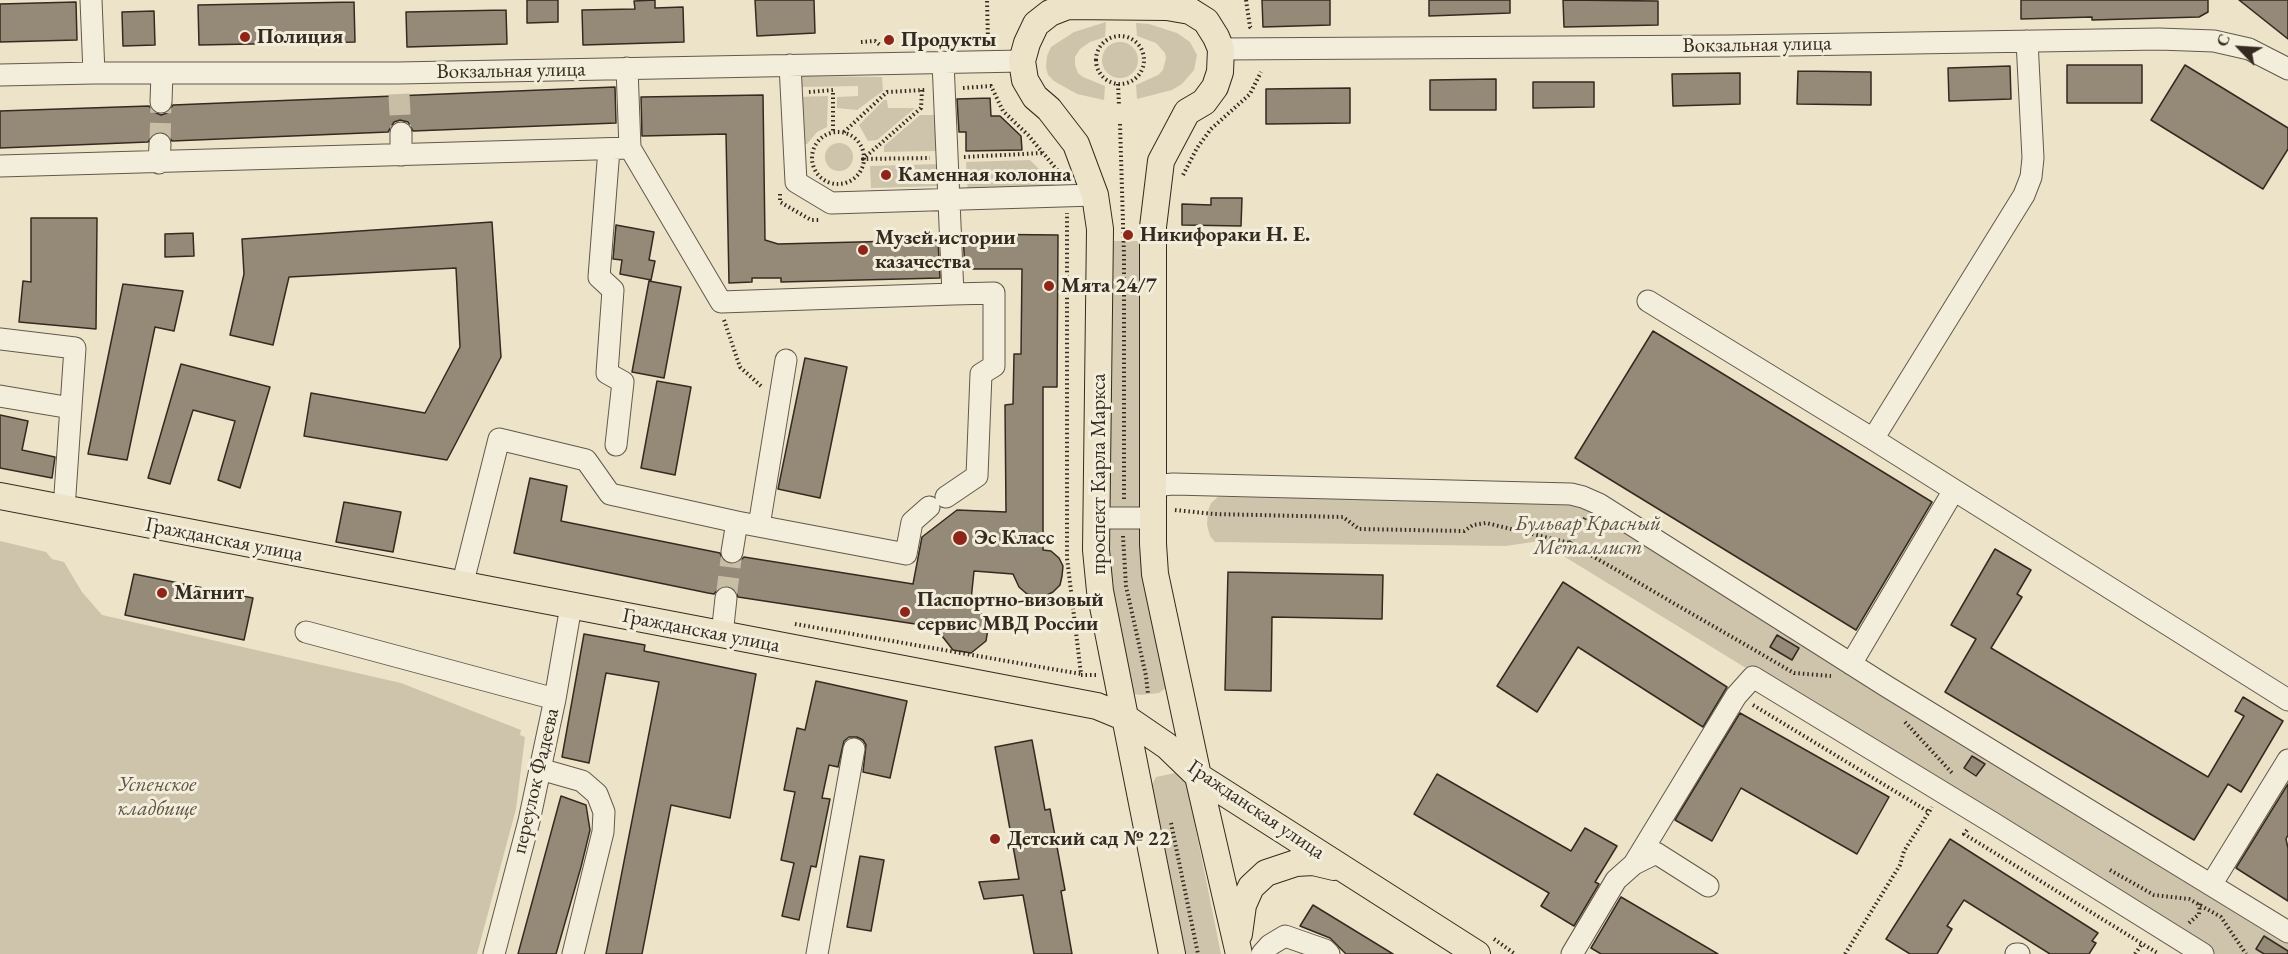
<!DOCTYPE html>
<meta charset="utf-8">
<style>
body{margin:0}
#map{position:relative;width:2288px;height:954px;overflow:hidden;background:#ede3c8;font-family:"EB Garamond",serif}
canvas{display:block}
.north{position:absolute;left:2210px;top:18px;width:60px;height:60px;-webkit-text-stroke:4px #f3eddb;paint-order:stroke;rotate:295deg;font-size:16px;font-weight:700;line-height:24px;text-align:center;color:#352a20}
.north::after{content:'';display:block;margin:auto;width:21px;height:27px;background:#352a20;clip-path:polygon(50% 0,100% 100%,50% 72%,0 100%)}
</style>
<div id="map">
<canvas width="2288" height="954"></canvas>
<div class="north">С</div>
</div>
<script>
const ctx = document.querySelector('canvas').getContext('2d');
ctx.lineJoin = 'round';
function fill(path, color) { ctx.fillStyle = color; ctx.fill(path, 'evenodd'); }
const shape = rows => new Path2D(rows.map(r => 'M' + r).join(''));
function strokePath(path, color, width, dash) { ctx.strokeStyle = color; ctx.lineWidth = width; ctx.lineCap = dash ? 'butt' : 'round'; ctx.setLineDash(dash || []); ctx.stroke(path); }
function label(font, color, halo, rows, align = 'center') {
  ctx.font = font + ' "EB Garamond",serif'; ctx.lineWidth = 6; ctx.setLineDash([]); ctx.textBaseline = 'middle'; ctx.strokeStyle = halo; ctx.fillStyle = color; for (const [text, x, y, turn = 0] of rows) {
    ctx.save(); ctx.translate(x, y); ctx.rotate((+turn || 0) * Math.PI / 180); ctx.textAlign = isNaN(turn) ? turn : align; if (halo) ctx.strokeText(text, 0, 0); ctx.fillText(text, 0, 0); ctx.restore();
  }
}
fill(shape([
 [1106,22,1105,37,1090,42,1080,49,1075,57,1075,65,1078,73,1083,77,1105,86,1104,100,1077,94,1054,81,1048,75,1046,67,1047,56,1051,47,1074,32],
 [1136,23,1149,24,1177,33,1190,42,1197,55,1194,70,1182,84,1172,90,1137,99,1136,85,1158,75,1163,70,1166,58,1165,53,1156,43,1137,36],
 '1102 60a18 18 0 1 1 36 0a18 18 0 1 1-36 0Z',
 [800,76,882,77,883,91,857,110,837,108,837,97,858,96,858,86,799,87],
 [828,96,827,127,817,132,807,144,798,144,796,97],
 [884,100,887,100,888,108,915,108,877,140,868,141,859,125],
 [920,115,937,115,937,151,884,152,884,146],
 '825 157a14 14 0 1 1 28 0a14 14 0 1 1-28 0Z',
 [1030,160,1054,184,1056,191,968,196,966,162],
 [939,164,940,186,871,188,870,166],
 [1109,241,1144,241,1167,687,1159,693,1140,695,1131,693,1109,588,1105,546],
 [1218,497,1576,499,2288,934,2288,954,2212,954,1539,541,1506,546,1215,542,1210,536,1207,525,1208,511,1211,503],
 [0,541,46,552,52,559,64,562,82,592,102,615,401,683,521,730,520,735,525,737,516,809,477,954,0,954],
 [1175,773,1186,781,1221,954,1181,954,1148,791,1156,777]
]), '#cec4ab');
const building = shape([
 [527,0,558,0,558,22,527,23,527,0],
 [655,0,655,8,683,7,684,42,583,45,582,10,635,9,634,1,655,0],
 [755,0,814,0,815,33,757,36,755,0],
 [1262,0,1330,0,1330,25,1263,27,1262,0],
 [1429,0,1510,0,1510,13,1429,16,1429,0],
 [1563,0,1658,1,1658,25,1564,27,1563,0],
 [2021,0,2208,0,2208,12,2199,17,2092,20,2092,17,2021,19,2021,0],
 [2239,0,2288,0,2288,39,2239,0],
 [76,2,77,40,0,42,0,4,76,2],
 [354,2,355,42,199,45,198,5,354,2],
 [506,10,507,44,407,47,406,12,506,10],
 [154,11,155,45,123,46,122,12,154,11],
 [2067,65,2142,65,2142,103,2067,103,2067,65],
 [2185,65,2288,128,2288,149,2263,189,2151,120,2185,65],
 [2010,66,2011,99,1949,101,1948,68,2010,66],
 [1798,71,1871,72,1871,105,1797,104,1798,71],
 [1740,73,1740,104,1673,106,1672,74,1740,73],
 [1496,79,1496,110,1430,110,1430,80,1496,79],
 [1533,82,1594,82,1594,107,1533,108,1533,82],
 [615,87,616,123,413,131,408,122,400,120,394,122,388,132,172,141,167,134,160,131,154,133,148,142,0,148,0,111,149,106,154,112,161,115,167,113,173,105,615,87],
 [1350,88,1350,123,1266,124,1266,89,1350,88],
 [763,95,765,240,778,244,938,240,940,278,781,282,781,278,752,278,752,282,729,283,726,134,642,136,641,97,763,95],
 [990,98,991,116,1000,116,1021,136,1022,150,966,151,966,132,959,132,957,99,990,98],
 [1211,198,1242,198,1241,226,1182,225,1182,204,1211,205,1211,198],
 [31,218,97,218,96,329,19,322,23,281,31,282,31,218],
 [492,222,501,357,447,460,304,436,311,393,425,413,460,347,456,268,289,277,273,345,230,335,244,274,242,239,492,222],
 [616,225,654,232,649,260,655,261,651,280,620,274,622,260,613,259,616,225],
 [193,233,194,256,165,257,165,234,193,233],
 [963,234,1058,235,1057,387,1043,387,1043,550,1051,551,1059,558,1063,566,1062,576,1060,585,1053,592,1045,596,1035,596,1027,594,1019,587,1013,574,974,571,971,600,989,623,986,641,971,653,953,650,935,627,738,597,734,588,728,585,720,587,714,594,708,593,514,553,530,478,567,486,561,521,720,553,723,561,729,564,737,564,744,557,913,584,922,537,957,510,1006,512,1005,405,1013,404,1014,354,1021,354,1022,269,965,269,963,234],
 [649,281,681,287,664,378,632,372,649,281],
 [123,284,183,291,174,331,155,327,127,460,88,454,123,284],
 [1653,331,1932,502,1856,630,1575,458,1653,331],
 [805,358,847,367,820,498,778,489,805,358],
 [181,364,270,387,240,488,218,480,235,421,193,410,170,484,148,478,181,364],
 [657,381,691,387,675,475,641,468,657,381],
 [0,415,28,421,22,450,55,457,52,478,0,468,0,415],
 [344,502,401,512,393,552,336,542,344,502],
 [1995,549,2031,570,2017,594,2022,597,1991,648,2208,777,2244,716,2235,711,2243,697,2283,721,2241,792,2228,784,2194,840,1945,692,1976,639,1951,625,1995,549],
 [1228,572,1383,575,1382,619,1272,617,1271,691,1225,690,1228,572],
 [134,574,253,598,244,640,125,615,134,574],
 [1563,582,1727,687,1703,727,1578,647,1537,712,1497,686,1563,582],
 [584,634,645,645,644,651,756,674,730,818,671,805,642,954,606,954,659,682,606,673,589,763,562,757,584,634],
 [1777,635,1799,648,1792,660,1770,647,1777,635],
 [816,681,907,701,890,778,863,772,866,745,863,740,857,737,849,737,844,741,838,767,829,765,822,798,830,799,816,867,811,866,799,920,782,916,794,863,781,860,795,792,784,790,797,728,805,730,816,681],
 [1740,713,1889,797,1857,854,1741,788,1712,841,1675,820,1740,713],
 [1032,740,1045,810,1050,809,1065,890,1061,891,1072,954,1034,954,1023,895,984,899,979,882,1019,879,995,747,1032,740],
 [1972,756,1985,764,1976,776,1964,768,1972,756],
 [1437,774,1571,851,1585,828,1617,846,1595,882,1599,884,1574,926,1541,906,1549,893,1414,814,1437,774],
 [2288,784,2288,835,2286,839,2288,848,2288,901,2236,868,2288,784],
 [561,796,586,805,590,830,581,867,556,954,518,954,561,796],
 [1950,839,2098,933,2092,941,2096,943,2089,954,2050,954,1964,900,1947,926,1952,929,1937,954,1910,954,1886,939,1950,839],
 [860,856,884,860,871,931,847,927,860,856],
 [1621,897,1718,954,1601,954,1591,948,1621,897],
 [1313,905,1393,954,1346,954,1330,938,1300,926,1313,905],
 [2264,936,2288,951,2288,954,2264,954,2256,949,2264,936]
]);
fill(building, '#958a77');
strokePath(building, '#352a20', 1.5);
strokePath(shape([
 [399,94,401,133],
 [160,144,161,102],
 [726,598,732,552]
]), '#c8bea6', 21, [21, 10]);
const minor = shape([
 [91,0,94,73],
 [1221,49,1729,46,2159,39,2214,41,2249,49,2288,69],
 [790,65,796,182,831,203,1095,195],
 [0,75,94,73,398,73,1022,61],
 [161,102,162,73],
 [401,133,401,155],
 [630,148,721,302,953,294,943,62],
 [609,149,599,277,613,290,607,373,623,382,616,445],
 [159,163,160,144],
 [0,166,630,148,627,68],
 [1648,301,1873,439],
 [0,339,75,348,64,509],
 [0,396,71,408],
 [1153,486,1173,484,1571,494,1583,497,1599,504,1886,686,2288,932],
 [1954,490,1873,439,2024,195,2031,177,2033,158,2027,41],
 [946,497,977,476,981,374,994,366,994,293,953,294],
 [1096,518,1153,518],
 [759,526,786,360],
 [732,552,737,522,906,554,912,522,929,507],
 [462,586,499,439,586,460,610,494,737,522],
 [306,632,555,699],
 [722,635,726,598],
 [1851,664,1954,490,2288,700],
 [540,769,582,781,597,794,604,812,603,832,573,954],
 [1634,864,1736,696,1753,677,1993,823,2203,954],
 [2211,885,2288,760],
 [494,954,529,821,555,699,571,606],
 [817,954,854,749],
 [1262,954,1270,945,1285,936,1325,950,1329,954],
 [1572,954,1616,880,1634,864,1656,853,1708,886],
 [2016,954,2019,954]
]);
const major = shape([
 [0,496,1097,706,1126,718,1167,746,1198,776,1477,954],
 [1239,934,1243,905,1251,887,1266,873,1296,863,1313,862,1334,867],
 [1172,954,1100,591,1096,550,1100,229,1095,195,1076,144,1049,109,1035,97,1025,80,1022,61,1027,43,1036,24,1050,13,1068,6,1167,7,1190,11,1206,21,1216,37,1221,49,1220,72,1215,87,1204,102,1187,112,1161,161,1153,227,1153,544,1155,574,1198,776,1239,954]
]);
strokePath(minor, '#63584a', 23);
strokePath(major, '#352a20', 28);
strokePath(shape([
 [1246,0,1250,27,1253,30],
 '1096 60a24 24 0 1 1 48 0a24 24 0 1 1-48 0Z',
 [986,41,988,41,987,0],
 [861,42,875,41,880,45],
 [1118,84,1119,106],
 [963,88,991,86,1003,111,1028,135,1063,177],
 [922,90,921,108,863,159,930,158],
 [809,92,833,90,833,132],
 [1120,124,1124,256,1124,499],
 [844,132,887,92,925,90],
 '812 158a26 26 0 1 1 52 0a26 26 0 1 1-52 0Z',
 [964,157,1043,153],
 [1183,175,1197,148,1211,129,1250,94,1261,72],
 [780,194,780,202,811,220,820,220],
 [724,320,740,367,762,387],
 [1175,510,1214,514,1343,517,1359,529,1464,531,1473,525,1486,523,1570,543],
 [1585,518,1570,543,1794,673,1831,676],
 [1123,536,1126,586,1146,676,1148,694],
 [795,624,1081,674,1067,558,1067,213],
 [1081,675,1096,675],
 [1753,705,1929,812,1932,807],
 [1905,722,1953,774],
 [1171,823,1198,954],
 [1967,830,1964,834,2159,954],
 [2110,870,2154,895,2189,899,2221,917,2246,954],
 [2189,923,2199,914,2200,903],
 [1494,939,1515,954],
 [1845,954,1900,865,1904,851,1929,812],
 [2135,954,2142,944]
]), '#352a20', 4, [1.5, 3]);
strokePath(minor, '#f3eddb', 21);
strokePath(major, '#ede3c8', 26);
for (const [x, y, r, color] of [
 [245,37,6,"#8f2418"],
 [889,40,6,"#8f2418"],
 [886,175,6,"#8f2418"],
 [1128,235,6,"#8f2418"],
 [863,250,6,"#8f2418"],
 [1049,286,6,"#8f2418"],
 [960,538,8,"#8f2418"],
 [162,593,6,"#8f2418"],
 [905,612,6,"#8f2418"],
 [995,839,6,"#8f2418"]
]) { const dot = new Path2D(); dot.arc(x, y, r, 0, 2 * Math.PI); ctx.fillStyle = color; ctx.fill(dot); strokePath(dot, '#f3eddb', 2); }
label('bold 21px', '#352a20', '#f3eddb', [
 ["Полиция",257,37],
 ["Продукты",901,40],
 ["Каменная колонна",898,175],
 ["Никифораки Н. Е.",1140,235],
 ["Музей истории",875,238],
 ["казачества",875,262],
 ["Мята 24/7",1061,286],
 ["Эс Класс",974,538],
 ["Магнит",174,593],
 ["Паспортно-визовый",917,600],
 ["сервис МВД России",917,624],
 ["Детский сад № 22",1007,839]
], 'left');
label('21px', '#352a20', '#f3eddb', [
 ["Вокзальная улица",1757,45,-1],
 ["Вокзальная улица",511,71,-1],
 ["проспект Карла Маркса",1099,474,-90],
 ["Гражданская улица",224,540,11],
 ["Гражданская улица",701,631,11],
 ["переулок Фадеева",536,781,-77],
 ["Гражданская улица",1256,810,34]
]);
label('italic 21px', '#5b5043', '#f3eddb', [
 ["Бульвар Красный",1588,524],
 ["Металлист",1588,548],
 ["Успенское",157,785],
 ["кладбище",157,809]
]);
</script>
